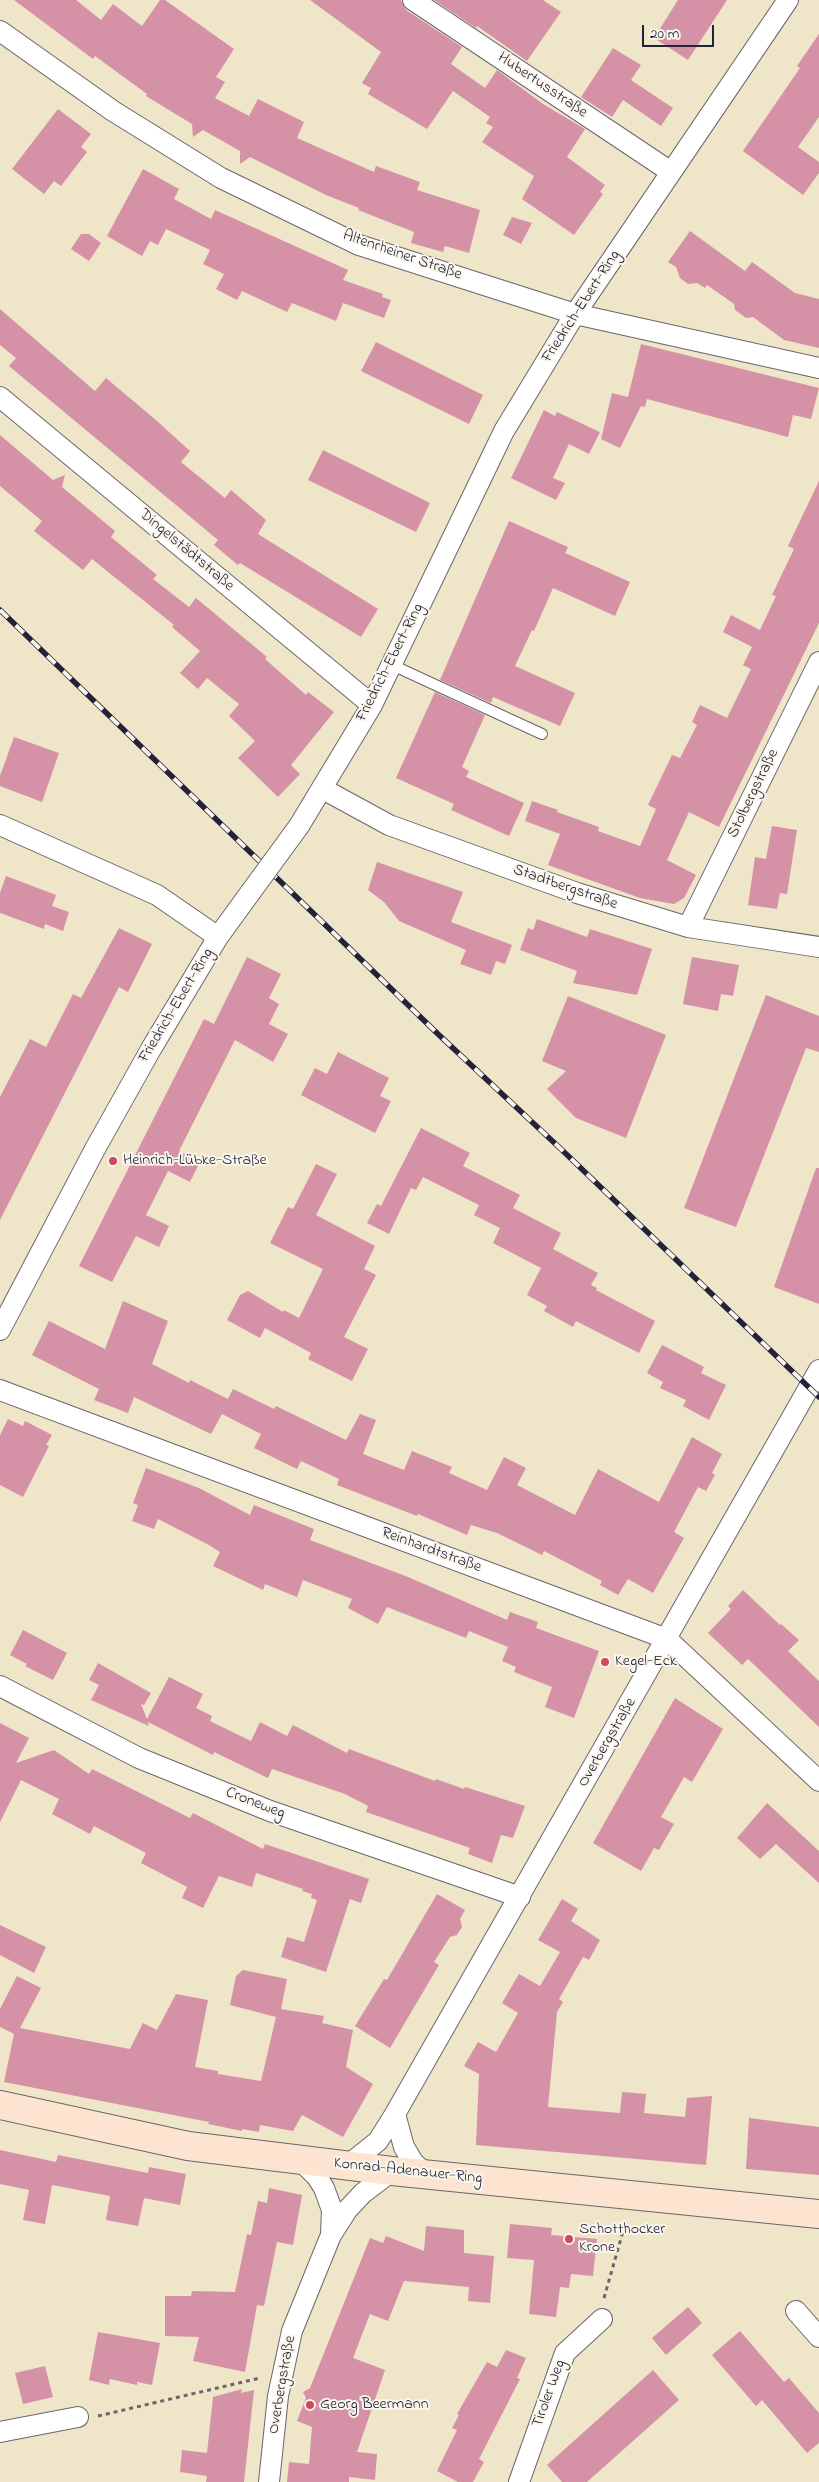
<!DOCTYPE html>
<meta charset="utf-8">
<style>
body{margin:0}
#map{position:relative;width:819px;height:2482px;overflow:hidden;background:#efe5c8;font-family:"Indie Flower",sans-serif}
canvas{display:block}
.scale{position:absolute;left:642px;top:25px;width:72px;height:22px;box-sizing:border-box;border:2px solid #22223b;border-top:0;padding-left:6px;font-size:15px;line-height:18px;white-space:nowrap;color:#22223b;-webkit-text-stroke:4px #fbf7ec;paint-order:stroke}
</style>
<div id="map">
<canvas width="819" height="2482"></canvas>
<div class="scale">20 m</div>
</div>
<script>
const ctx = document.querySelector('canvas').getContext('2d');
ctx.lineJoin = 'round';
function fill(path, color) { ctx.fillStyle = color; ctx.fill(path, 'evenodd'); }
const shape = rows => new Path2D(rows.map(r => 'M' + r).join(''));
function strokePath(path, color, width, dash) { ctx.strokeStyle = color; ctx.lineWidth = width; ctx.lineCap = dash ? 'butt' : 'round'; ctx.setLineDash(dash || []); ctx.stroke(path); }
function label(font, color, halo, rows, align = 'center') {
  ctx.font = font + ' "Indie Flower",sans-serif'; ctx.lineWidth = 4; ctx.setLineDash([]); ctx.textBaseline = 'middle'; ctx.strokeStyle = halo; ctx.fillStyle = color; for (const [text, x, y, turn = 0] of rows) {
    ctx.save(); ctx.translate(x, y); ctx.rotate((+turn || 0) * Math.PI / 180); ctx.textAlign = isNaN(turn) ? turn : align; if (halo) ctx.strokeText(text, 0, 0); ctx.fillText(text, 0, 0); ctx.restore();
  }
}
fill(shape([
 [14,0,76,0,101,20,113,4,142,26,160,0,165,0,234,49,216,77,225,82,215,98,249,116,258,99,304,122,297,138,374,172,376,166,420,182,417,190,480,210,469,253,445,246,443,252,411,243,414,232,358,210,359,208,326,195,250,157,240,164,240,151,203,130,193,137,192,124,146,96,147,94,95,56,93,59],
 [310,0,401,0,406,10,462,47,451,64,485,88,497,70,543,104,585,129,567,157,605,185,600,192,603,194,574,235,522,199,534,176,482,142,493,127,486,123,490,117,453,91,427,129,368,94,371,88,362,83,381,52],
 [434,0,543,0,561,12,527,61,477,26,476,28],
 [678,0,727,0,688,60,654,38],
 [819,34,819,117,798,147,819,162,819,173,803,195,743,151,800,68,797,66],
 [613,48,641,65,631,80,673,108,661,126,623,100,612,117,581,97],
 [58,109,91,134,81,147,87,152,61,186,54,181,44,194,12,169],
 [143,169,179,189,174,199,211,219,215,210,348,270,343,280,383,294,382,297,391,300,384,318,343,303,336,321,292,303,287,312,242,291,237,300,216,289,224,274,203,264,210,250,166,229,158,245,150,241,142,256,107,236],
 [512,217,532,223,521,244,503,235],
 [690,231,745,271,752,262,795,293,819,299,819,348,784,340,753,317,746,318,735,310,734,304,707,285,705,288,697,283,688,284,680,278,676,267,668,262],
 [81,234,89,234,101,243,89,261,71,249],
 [0,309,95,391,106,378,157,421,190,451,181,462,225,498,231,490,266,520,258,534,378,609,361,637,240,563,238,565,214,545,218,540,9,366,16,358,0,345],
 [376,342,483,395,469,424,361,371],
 [641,344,819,388,811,419,793,415,788,437,647,399,645,407,641,406,620,448,601,439,612,393,628,397],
 [544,410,555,416,557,412,600,432,589,454,569,444,553,478,565,483,556,500,511,478],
 [0,435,53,480,65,475,62,487,115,531,111,537,157,575,153,579,189,607,196,598,267,657,265,659,306,695,308,692,334,712,291,765,300,774,278,797,238,758,255,741,229,716,239,704,207,678,198,689,180,673,200,651,172,627,174,625,92,559,83,570,34,531,42,521,0,486],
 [323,450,430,503,416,532,308,480],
 [819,481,819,623,719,827,689,812,667,860,696,875,684,898,674,904,640,898,548,865,560,834,525,821,532,801,558,810,557,812,599,827,598,831,640,846,656,809,648,805,672,755,680,758,697,725,692,722,700,705,727,718,751,669,743,665,752,647,723,632,731,615,760,630,776,596,772,595,794,549,788,546],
 [509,521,568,547,565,553,630,582,615,616,553,588,534,631,532,630,515,666,575,693,560,726,493,697,491,703,440,680],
 [435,692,485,715,462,767,469,771,466,777,524,803,509,836,451,810,454,804,396,778],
 [14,737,59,753,42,802,0,786,0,776],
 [772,826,797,830,787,894,780,893,777,909,748,905,755,857,766,859],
 [377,862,463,892,451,922,512,945,505,964,496,961,491,975,460,964,466,950,399,921,384,902,368,890],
 [6,876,56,895,52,906,69,912,63,931,45,924,44,929,0,913,0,893],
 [537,919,587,937,590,929,652,949,637,995,573,983,577,971,520,950,528,928,533,930],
 [119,928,152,944,128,992,119,987,0,1220,0,1097,30,1039,46,1047,73,994,81,998],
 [247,957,281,974,269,998,279,1004,269,1024,288,1034,273,1062,235,1040,179,1151,200,1162,190,1182,168,1171,146,1215,169,1226,159,1247,136,1236,112,1282,79,1266,204,1019,214,1024],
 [692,957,739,965,733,996,721,994,718,1011,683,1004],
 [766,995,819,1016,819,1052,806,1048,736,1227,684,1208],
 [568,996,666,1035,626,1138,576,1118,547,1089,566,1071,542,1061],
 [338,1052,389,1078,380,1096,391,1101,375,1133,301,1095,315,1068,327,1074],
 [421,1128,470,1153,463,1166,520,1195,513,1208,561,1233,553,1249,598,1273,591,1285,597,1288,596,1290,655,1321,639,1353,576,1321,573,1327,544,1311,547,1306,527,1295,541,1268,493,1243,500,1228,474,1215,479,1205,423,1177,416,1190,411,1188,389,1234,367,1223,377,1204,381,1206],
 [316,1164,337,1174,316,1215,375,1246,364,1269,376,1275,344,1337,368,1349,352,1381,308,1359,311,1353,265,1328,260,1338,227,1320,240,1295,248,1291,283,1312,284,1310,299,1318,323,1269,270,1243,288,1207,293,1209],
 [816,1168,819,1168,819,1304,774,1287],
 [123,1301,168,1321,152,1364,189,1383,190,1380,228,1399,233,1389,274,1409,276,1406,346,1440,360,1414,376,1420,363,1454,404,1470,412,1451,452,1467,449,1473,487,1490,504,1457,526,1468,517,1485,575,1515,598,1469,659,1502,692,1437,722,1454,712,1473,715,1475,706,1491,698,1487,674,1532,684,1538,653,1593,628,1579,618,1595,600,1585,602,1581,544,1551,542,1555,497,1533,471,1525,467,1535,418,1514,417,1516,337,1485,339,1479,301,1461,297,1469,254,1448,261,1434,222,1414,211,1434,134,1397,128,1413,94,1400,99,1389,32,1355,49,1321,105,1349],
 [662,1345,704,1367,701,1373,726,1385,709,1420,683,1406,686,1400,660,1388,663,1382,647,1373],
 [8,1419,23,1426,25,1421,52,1435,46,1445,49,1446,23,1497,0,1485,0,1435],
 [146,1468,199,1488,250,1515,254,1505,314,1529,310,1540,408,1577,507,1620,510,1612,538,1622,536,1628,599,1651,574,1718,545,1707,552,1687,514,1672,516,1667,502,1661,508,1647,469,1631,466,1638,387,1607,378,1624,348,1608,352,1599,303,1580,297,1597,265,1584,263,1590,213,1566,220,1552,207,1544,158,1519,154,1529,132,1521,138,1505,133,1503],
 [743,1590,780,1625,781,1624,799,1640,788,1651,819,1681,819,1727,748,1659,742,1665,708,1633,731,1609,728,1606],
 [23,1630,67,1653,53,1680,25,1666,27,1664,10,1655],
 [98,1663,151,1693,144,1705,141,1704,147,1719,169,1677,203,1694,196,1708,212,1716,210,1721,251,1741,260,1722,287,1736,293,1725,347,1753,349,1749,435,1781,436,1779,464,1789,465,1787,525,1806,513,1838,501,1835,492,1863,468,1854,470,1848,366,1812,368,1806,345,1794,272,1769,268,1778,214,1752,213,1755,148,1722,149,1726,91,1700,99,1685,89,1680],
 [675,1698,723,1729,692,1782,684,1777,661,1817,674,1824,659,1850,654,1848,641,1871,593,1843],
 [0,1723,29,1738,16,1763,54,1750,89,1774,92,1769,190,1818,193,1813,263,1849,265,1844,369,1879,361,1903,350,1899,326,1972,281,1957,287,1937,304,1942,317,1900,311,1898,312,1894,302,1891,303,1889,256,1873,252,1887,219,1876,203,1908,182,1898,187,1887,141,1863,146,1853,94,1826,90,1834,52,1814,59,1799,21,1780,0,1822],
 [767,1803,819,1851,819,1883,776,1844,760,1859,737,1838],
 [437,1894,465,1910,460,1919,462,1927,457,1935,450,1937,434,1962,439,1965,390,2048,355,2026,384,1979,387,1980],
 [562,1899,578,1909,571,1921,600,1940,589,1960,583,1957,559,1999,563,2002,557,2012,548,2107,620,2113,622,2092,646,2094,644,2113,685,2117,687,2098,712,2096,706,2165,476,2145,479,2074,464,2066,478,2042,496,2052,518,2013,502,2003,519,1974,540,1986,560,1952,538,1940],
 [0,1925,46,1947,34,1973,0,1955],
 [243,1970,287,1979,281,2009,324,2016,322,2023,353,2030,346,2067,373,2084,343,2137,302,2115,293,2131,260,2125,259,2132,242,2129,242,2131,208,2124,209,2122,4,2082,14,2034,0,2027,0,2009,17,1976,41,1988,20,2028,130,2049,143,2023,157,2030,176,1994,208,2000,195,2067,218,2071,218,2074,261,2081,276,2017,230,2005,236,1976],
 [749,2118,819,2127,819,2175,746,2169],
 [0,2150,56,2162,58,2155,148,2173,149,2167,186,2174,180,2205,144,2198,138,2226,106,2220,110,2196,52,2185,45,2224,23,2220,29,2190,0,2184],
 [269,2188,302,2195,293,2245,277,2242,264,2306,257,2305,245,2372,193,2361,199,2337,165,2336,165,2296,191,2296,192,2291,235,2292,247,2234,251,2235,258,2201,267,2203],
 [510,2224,552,2228,551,2235,597,2239,593,2276,571,2274,569,2288,560,2287,556,2317,529,2314,534,2260,507,2258],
 [426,2226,464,2230,464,2253,494,2256,490,2303,468,2301,469,2287,404,2281,388,2321,370,2314,353,2358,385,2370,357,2452,377,2454,375,2480,349,2477,349,2482,287,2482,289,2462,309,2464,312,2427,297,2421,306,2398,303,2392,310,2388,370,2238,383,2243,386,2236,424,2251],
 [688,2307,702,2323,666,2355,652,2338],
 [740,2331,784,2382,789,2378,819,2413,819,2443,807,2453,762,2400,756,2406,712,2355],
 [98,2332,160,2343,152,2385,137,2382,137,2385,110,2379,109,2385,89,2380],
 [506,2350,526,2358,517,2378,520,2379,479,2459,484,2462,473,2482,458,2482,437,2471,457,2430,452,2428,459,2415,457,2414,487,2362,497,2367],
 [45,2366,53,2397,23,2404,15,2373],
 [653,2370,679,2400,587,2482,562,2482,547,2465],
 [242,2389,241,2393,254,2390,244,2482,206,2482,207,2476,180,2472,182,2450,207,2453,213,2397]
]), '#d592a7');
const service = shape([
 [392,665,542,734]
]);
const minor = shape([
 [413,0,671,172],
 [0,31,113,111,221,178,359,245,575,314,819,368],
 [0,397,372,705],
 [323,789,389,825,577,893,688,927,819,947],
 [0,825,157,895,218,937],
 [299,826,372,705,504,431,575,314,788,0],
 [688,927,819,662],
 [0,1330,95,1149,151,1049,218,937,250,893],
 [0,1390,667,1639,819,1781],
 [0,1686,139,1758,270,1811,520,1897],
 [395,2114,404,2147,413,2162,427,2175],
 [300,2160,317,2177,324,2188,332,2210,331,2235],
 [347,2166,378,2141,395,2114,819,1370],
 [796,2311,819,2337],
 [0,2432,78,2417],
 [269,2482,278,2396,292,2331,331,2235,347,2210,363,2193,392,2171],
 [519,2482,565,2353,602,2319]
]);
const secondary = shape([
 [0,2105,188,2146,392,2171,819,2214]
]);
strokePath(service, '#6a666c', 12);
strokePath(minor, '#6a666c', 22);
strokePath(secondary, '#6a666c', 30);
strokePath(shape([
 [604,2298,626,2221],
 [98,2416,260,2378]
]), '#6a666c', 3, [4, 4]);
strokePath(service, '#fff', 10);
strokePath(minor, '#fff', 20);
strokePath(secondary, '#fde4d1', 28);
const rail = shape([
 [0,610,439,1035,562,1150,819,1397]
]);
strokePath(rail, '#22223b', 5.5);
strokePath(rail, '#fbf7ec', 4, [11]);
const minorBridge = shape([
 [250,893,299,826]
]);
strokePath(minorBridge, '#6a666c', 22, []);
strokePath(minorBridge, '#fff', 20);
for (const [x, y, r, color] of [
 [113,1161,5,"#d1495b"],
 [605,1662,5,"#d1495b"],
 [569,2239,5,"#d1495b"],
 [310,2405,5,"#d1495b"]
]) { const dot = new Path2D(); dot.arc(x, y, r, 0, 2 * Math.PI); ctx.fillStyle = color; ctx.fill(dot); strokePath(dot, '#fbf7ec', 2); }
label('16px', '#22223b', '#fbf7ec', [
 ["Hubertusstraße",542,86,34],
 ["Altenrheiner Straße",402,256,19],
 ["Friedrich-Ebert-Ring",582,307,-57],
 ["Dingelstädtstraße",186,551,40],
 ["Friedrich-Ebert-Ring",391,663,-63],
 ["Stolbergstraße",754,794,-64],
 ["Stadtbergstraße",565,888,19],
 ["Friedrich-Ebert-Ring",177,1006,-59],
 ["Reinhardtstraße",431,1551,20],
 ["Overbergstraße",608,1743,-60],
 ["Croneweg",255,1804,21],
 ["Konrad-Adenauer-Ring",408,2172,6],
 ["Overbergstraße",283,2385,-80],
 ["Tiroler Weg",550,2394,-70]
]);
label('16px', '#22223b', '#fbf7ec', [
 ["Heinrich-Lübke-Straße",123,1161],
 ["Kegel-Eck",615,1662],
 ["Schotthocker",579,2230],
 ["Krone",579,2248],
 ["Georg Beermann",320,2405]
], 'left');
</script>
